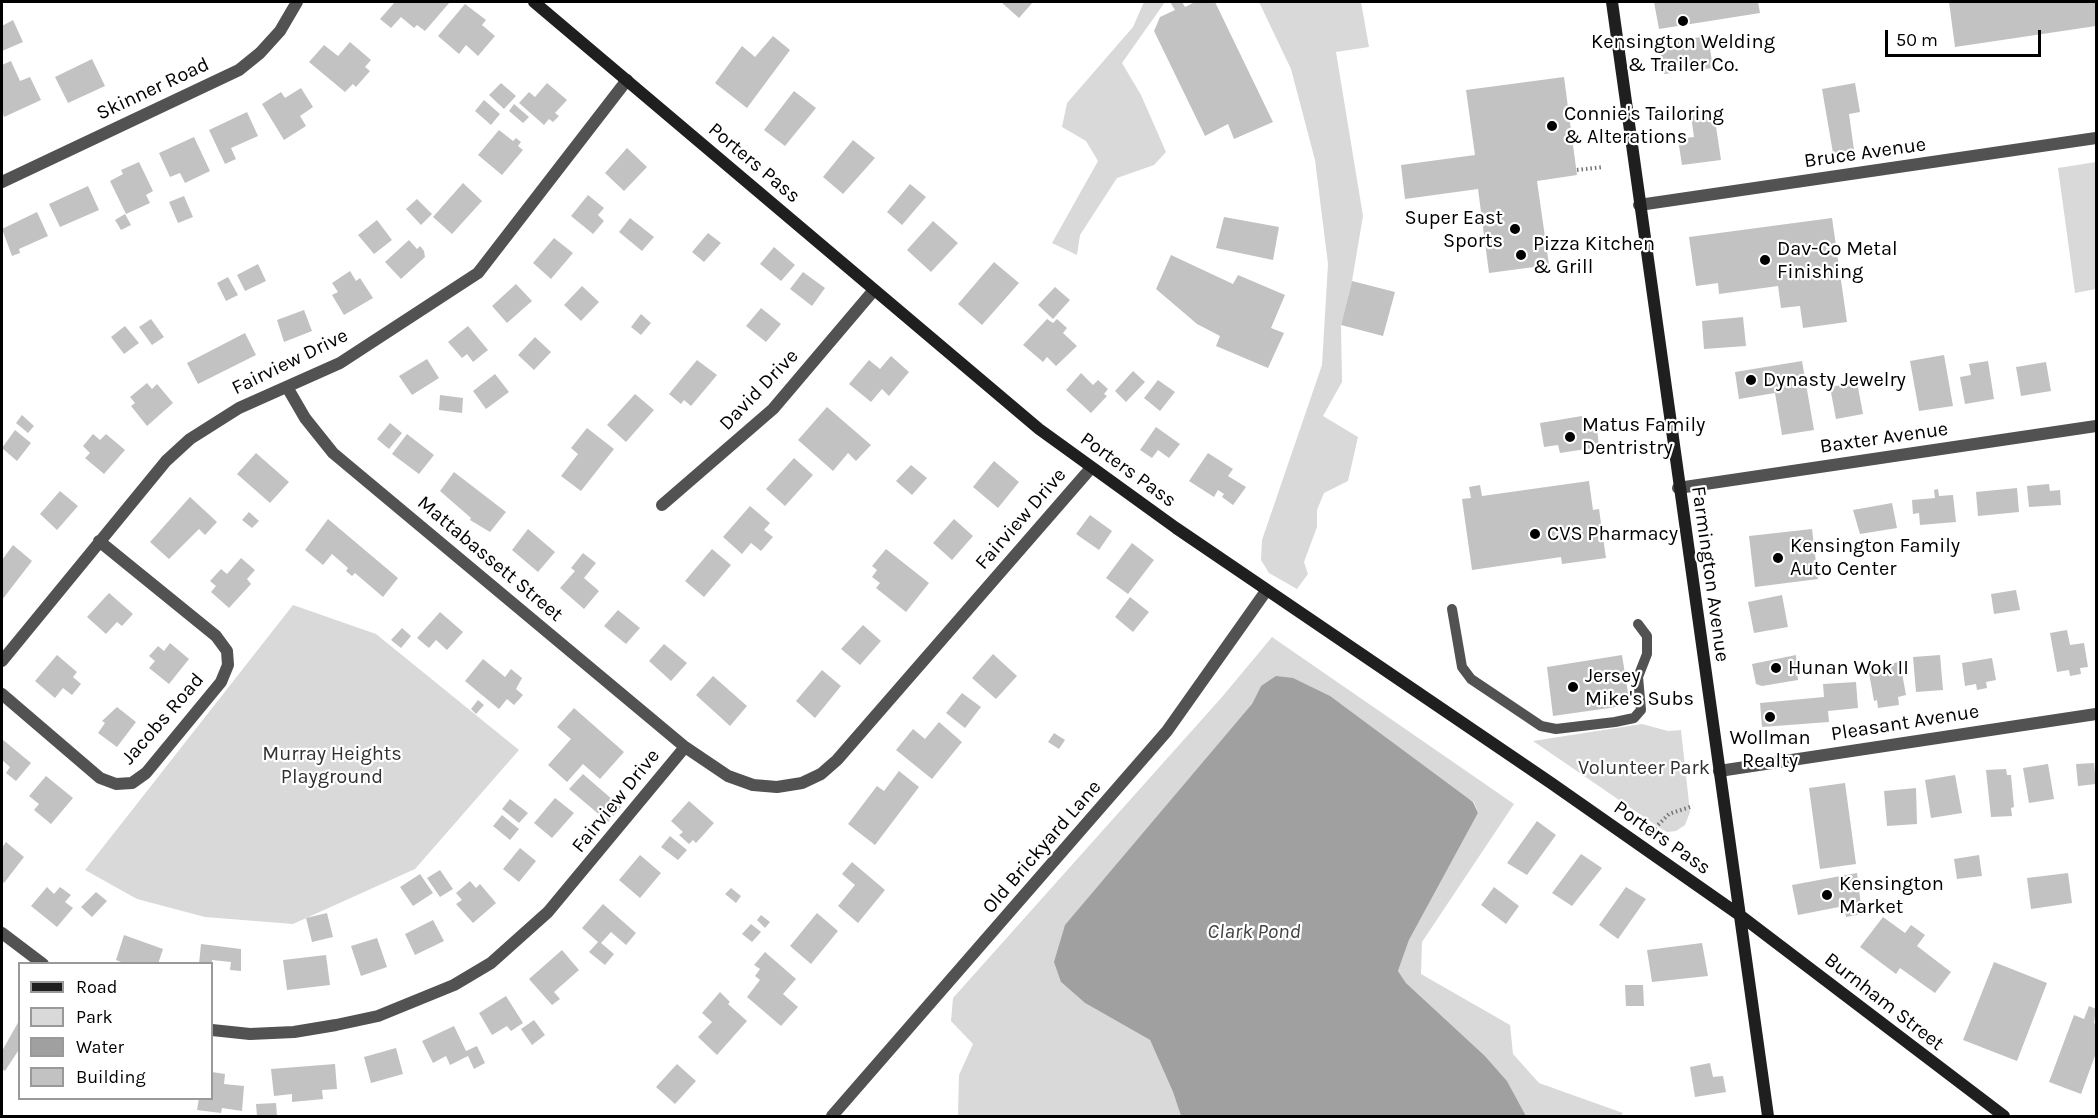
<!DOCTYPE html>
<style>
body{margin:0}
#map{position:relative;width:2098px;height:1118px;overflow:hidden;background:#fff;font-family:Karla,sans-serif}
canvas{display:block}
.frame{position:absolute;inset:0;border:3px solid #000;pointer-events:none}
.legend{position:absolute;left:18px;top:962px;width:195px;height:138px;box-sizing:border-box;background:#fff;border:2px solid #999;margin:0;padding:8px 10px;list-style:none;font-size:18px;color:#000}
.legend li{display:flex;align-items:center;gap:12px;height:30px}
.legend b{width:30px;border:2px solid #999}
.scale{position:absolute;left:1885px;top:30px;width:156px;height:27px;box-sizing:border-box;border:3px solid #000;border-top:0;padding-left:8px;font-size:18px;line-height:21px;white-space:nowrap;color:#000;-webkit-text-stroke:4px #fff;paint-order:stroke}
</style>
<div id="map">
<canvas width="2098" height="1118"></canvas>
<div class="frame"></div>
<ul class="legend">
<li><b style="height:8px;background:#1f1f1f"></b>Road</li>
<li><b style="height:16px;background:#d9d9d9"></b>Park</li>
<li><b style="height:16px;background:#a0a0a0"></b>Water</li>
<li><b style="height:16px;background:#c2c2c2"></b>Building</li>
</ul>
<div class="scale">50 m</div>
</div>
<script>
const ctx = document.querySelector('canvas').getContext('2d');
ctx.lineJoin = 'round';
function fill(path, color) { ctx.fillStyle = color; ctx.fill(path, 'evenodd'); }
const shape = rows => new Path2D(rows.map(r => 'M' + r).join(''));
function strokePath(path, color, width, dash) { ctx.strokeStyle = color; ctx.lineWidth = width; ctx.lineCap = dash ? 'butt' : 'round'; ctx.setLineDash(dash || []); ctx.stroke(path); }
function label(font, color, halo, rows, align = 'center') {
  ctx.font = font + ' Karla,sans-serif'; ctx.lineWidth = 4.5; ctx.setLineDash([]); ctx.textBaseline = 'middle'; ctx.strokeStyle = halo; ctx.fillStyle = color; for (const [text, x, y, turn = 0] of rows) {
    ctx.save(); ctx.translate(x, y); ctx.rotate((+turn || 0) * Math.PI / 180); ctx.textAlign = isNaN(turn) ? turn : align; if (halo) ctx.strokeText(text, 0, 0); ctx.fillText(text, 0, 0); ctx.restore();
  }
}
fill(shape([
 [1144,2,1165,2,1122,63,1141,95,1166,152,1154,165,1117,178,1080,235,1077,255,1052,243,1098,161,1086,141,1062,127,1067,103,1133,27],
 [1259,2,1361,2,1369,47,1336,52,1363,216,1352,281,1341,325,1342,382,1323,416,1358,437,1348,481,1324,493,1317,510,1317,527,1304,562,1308,574,1297,589,1269,573,1261,560,1262,540,1322,365,1328,264,1315,160,1291,69],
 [2096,162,2096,289,2075,293,2058,168],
 [293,605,376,634,519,750,415,869,293,924,205,917,137,899,85,870],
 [1272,637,1514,804,1422,942,1421,974,1510,1025,1513,1054,1539,1083,1623,1113,1621,1116,1526,1116,1507,1081,1485,1056,1406,983,1398,971,1409,940,1478,813,1474,802,1261,686,1252,704,1061,982,1085,1003,1150,1040,1173,1092,1181,1116,958,1116,959,1075,973,1044,951,1021,953,998,1222,697],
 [1642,724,1668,731,1681,730,1690,812,1685,825,1676,831,1667,832,1660,828,1533,741]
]), '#d9d9d9');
fill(shape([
 [1276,676,1293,678,1330,696,1473,802,1478,813,1409,940,1398,971,1406,983,1485,1056,1507,1081,1526,1116,1181,1116,1173,1092,1150,1040,1085,1003,1061,982,1054,962,1065,925,1252,704,1261,686]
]), '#a0a0a0');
fill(shape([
 [395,2,450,2,425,31,417,25,414,28,401,17,391,28,380,19],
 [1001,2,1033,2,1019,18],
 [1170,2,1182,2,1185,7,1195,2,1215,2,1273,122,1234,139,1228,124,1205,136,1154,31,1160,17,1175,10],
 [1654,2,1758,2,1760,13,1659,29],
 [1949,2,2096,2,2096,26,1955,47],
 [465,4,486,20,482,25,495,36,478,56,466,45,459,54,438,36],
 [13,20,23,42,2,51,2,26],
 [773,36,790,50,747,108,715,83,742,46,755,57],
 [1708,36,1713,68,1664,74,1659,43],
 [350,42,371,60,365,67,370,71,356,87,353,84,345,92,309,62,324,45,338,56],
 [92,59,105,86,68,103,55,77],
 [11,61,20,81,30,77,41,100,4,117,2,111,2,65],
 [1564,77,1577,175,1537,181,1549,265,1489,273,1478,189,1405,199,1401,165,1475,155,1466,90],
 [501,83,516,96,504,109,489,95],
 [547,83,567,100,555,113,559,116,553,122,549,119,544,125,519,103,529,92,535,97],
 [1855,83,1860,112,1849,114,1854,150,1833,153,1822,89],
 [301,88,313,107,300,116,306,126,284,140,262,104,281,92,285,98],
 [794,91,816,108,785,146,764,130],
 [484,100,500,114,491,125,475,111],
 [514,104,529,117,523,123,509,111],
 [247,112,258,136,231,148,236,159,225,164,209,130],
 [1714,113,1721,160,1682,165,1678,139,1694,137,1691,116],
 [499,130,513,141,516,138,521,142,518,146,523,150,502,175,478,155],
 [194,137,210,171,185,183,180,173,170,177,159,153],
 [853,140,875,158,843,194,823,177],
 [627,148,647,167,624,191,605,173],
 [139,162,153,191,146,195,150,203,126,214,110,181,123,174,121,170],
 [463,183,482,201,452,234,433,217],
 [910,184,926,197,902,225,887,212],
 [88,186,99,210,60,227,49,204],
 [588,195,604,208,598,215,604,221,593,234,571,216],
 [184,196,193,217,178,223,169,202],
 [417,199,432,214,421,225,406,209],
 [37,212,48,236,19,249,20,253,12,256,2,229],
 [125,214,131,225,121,230,115,220],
 [1224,217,1279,227,1273,260,1216,248],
 [630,218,654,237,642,251,619,232],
 [1832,218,1847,322,1803,328,1800,306,1781,308,1778,286,1719,294,1718,283,1696,286,1689,237],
 [377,220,392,240,374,254,358,235],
 [933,221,958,243,931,272,907,250],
 [708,233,721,243,704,262,692,252],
 [554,238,573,253,551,279,533,263],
 [409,240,417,249,420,246,424,251,425,257,401,279,385,262],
 [774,247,795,265,781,281,760,264],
 [1171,255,1233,284,1238,275,1285,295,1271,328,1284,333,1268,368,1216,346,1220,336,1197,324,1156,289],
 [994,262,1019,283,982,325,958,304],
 [258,264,266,281,245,291,237,275],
 [350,271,356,281,360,278,373,298,344,315,332,295,338,292,332,283],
 [803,272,825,288,812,306,790,289],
 [228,277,238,295,226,301,217,283],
 [1352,281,1395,292,1383,336,1341,325],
 [516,284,532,301,507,323,492,306],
 [582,286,599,302,581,321,564,305],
 [1055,287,1070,300,1053,319,1038,305],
 [761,308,781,324,766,342,746,326],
 [304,310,312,331,284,342,277,320],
 [641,314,651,323,641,335,631,327],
 [1743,317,1746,346,1704,349,1702,321],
 [151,319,164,337,152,345,139,327],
 [1047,319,1053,323,1057,319,1067,328,1063,333,1077,346,1056,366,1047,357,1043,362,1023,345],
 [125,326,139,343,124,354,111,337],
 [468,326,488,350,473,362,467,354,462,358,448,342],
 [245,333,256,355,198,384,187,363],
 [535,337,551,352,534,370,518,355],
 [1944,355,1953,406,1919,411,1910,361],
 [891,356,909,372,889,396,882,389,871,402,849,384,869,360,880,369],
 [427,359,439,378,412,395,399,376],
 [697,360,717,375,691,406,684,400,681,404,669,394],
 [1802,361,1814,430,1782,435,1775,393,1739,399,1735,372],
 [1988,361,1994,399,1965,404,1960,377,1971,375,1969,364],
 [2046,362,2051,391,2021,396,2016,367],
 [1133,371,1145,382,1126,402,1115,391],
 [1081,373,1093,385,1098,380,1108,389,1104,394,1107,396,1091,413,1066,390],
 [495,374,509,392,486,409,473,391],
 [1158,380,1175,392,1160,411,1144,398],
 [1857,382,1863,414,1836,419,1830,387],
 [147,383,152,389,157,384,173,403,147,426,131,406,135,403,130,397],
 [635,394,654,410,626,442,607,425],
 [440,395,463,398,462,413,439,410],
 [827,407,871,445,856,461,848,453,833,471,798,440],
 [22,415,34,426,28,433,16,423],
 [1582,416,1584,429,1597,428,1599,447,1560,453,1558,445,1544,447,1540,423],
 [390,423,402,433,389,449,377,439],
 [1156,427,1180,444,1169,458,1158,450,1152,458,1140,450],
 [587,428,614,449,581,491,561,476,578,454,571,448],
 [15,430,31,443,17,461,2,448],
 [93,434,100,440,106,434,125,450,104,474,85,458,90,453,83,446],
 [407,434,434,455,419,474,392,454],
 [256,453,289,482,270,503,237,474],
 [1208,453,1233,469,1228,476,1246,487,1233,505,1222,497,1224,494,1218,490,1214,497,1189,481],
 [794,458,813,475,785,506,766,489],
 [994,461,1019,482,998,508,973,487],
 [911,465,927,478,912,495,896,481],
 [454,472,506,512,490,532,470,520,471,518,440,491],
 [1589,481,1593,510,1599,509,1606,558,1562,564,1561,557,1472,570,1462,499,1471,498,1469,487,1480,485,1482,496],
 [2049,484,2050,491,2060,490,2061,505,2029,507,2027,486],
 [2017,488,2019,512,1978,516,1976,492],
 [1938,489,1939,496,1953,495,1956,522,1920,525,1919,513,1913,514,1912,500,1935,498,1934,490],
 [60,491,78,506,57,530,40,514],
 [190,497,217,522,205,535,199,529,169,559,150,542],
 [1892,503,1897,528,1860,534,1853,510],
 [750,506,770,523,764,530,773,537,761,551,751,543,742,554,723,537],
 [249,512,259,521,252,528,242,520],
 [1090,515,1112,531,1099,550,1076,534],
 [328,519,398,578,383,597,355,573,352,576,346,571,348,568,332,554,323,565,305,550],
 [954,519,973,536,952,560,933,543],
 [528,529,555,552,538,572,512,550],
 [1812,529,1818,579,1755,587,1749,536],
 [1132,543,1154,560,1128,594,1106,578],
 [13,545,32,561,2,600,2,560],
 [712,549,731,565,704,597,685,581],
 [886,549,929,583,906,612,876,588,880,583,872,577,877,570,872,566],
 [583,553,596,563,584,578,599,591,584,609,560,588,575,571,571,568],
 [241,558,255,570,247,579,251,584,229,608,211,592,216,586,210,581,221,569,227,574],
 [2016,590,2020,610,1994,614,1991,594],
 [109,593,133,614,122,626,117,622,106,634,87,617],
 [1782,595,1788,627,1754,633,1748,602],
 [1130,597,1149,612,1133,632,1115,617],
 [618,610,640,628,626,644,604,626],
 [440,612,463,632,447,650,436,640,429,648,417,638],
 [863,625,881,641,860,665,841,649],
 [402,628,411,636,401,648,391,640],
 [2067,630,2070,645,2084,643,2088,667,2080,668,2081,674,2070,676,2069,670,2057,672,2050,633],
 [170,643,189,659,169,684,149,668,155,661,149,656,158,646,164,651],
 [664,644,687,663,671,681,649,661],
 [993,654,1017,676,996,699,972,678],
 [57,655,77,672,73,677,81,684,72,695,63,688,55,698,35,681],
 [1622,655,1630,705,1553,716,1547,667],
 [1796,655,1798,680,1762,686,1756,684,1752,664],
 [1940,655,1943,690,1916,692,1913,657],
 [1992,658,1996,680,1986,682,1987,688,1977,690,1976,684,1965,686,1962,663],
 [483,659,505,677,511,669,522,678,516,689,523,695,514,705,507,699,499,709,465,681],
 [1900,662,1906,695,1898,697,1899,705,1878,708,1877,700,1874,701,1868,667],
 [822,670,841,686,815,718,796,701],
 [713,676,747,706,730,726,696,695],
 [1856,682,1858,708,1828,711,1829,722,1762,727,1760,703,1824,697,1823,684],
 [962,693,981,707,965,728,946,713],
 [478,700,484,705,476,714,471,709],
 [117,707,136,722,117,747,98,733,105,723,102,721],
 [574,708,624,752,600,779,583,764,567,782,548,765,571,739,557,727],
 [939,722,962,742,932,779,896,750,913,729,925,739],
 [1054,733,1065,740,1059,749,1048,742],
 [2,739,31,763,16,781,6,773,10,767,2,760],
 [2094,763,2096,784,2078,786,2076,764],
 '1627 770a6 6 0 1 1 12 0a6 6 0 1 1-12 0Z',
 [2048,764,2054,799,2029,803,2023,768],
 [2006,769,2007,775,2011,775,2014,807,2011,808,2012,816,1991,817,1986,770],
 [899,771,919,787,875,845,848,824,877,786,884,791],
 [583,774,621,807,608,822,569,789],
 [1955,775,1962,813,1931,818,1925,780],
 [46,776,73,798,51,824,34,810,39,804,29,796],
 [1845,783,1856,864,1820,869,1809,788],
 [1916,788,1917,824,1887,826,1884,791],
 [555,798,574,813,552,838,534,823],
 [510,799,528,813,519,823,502,809],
 [689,801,714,823,696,843,693,840,689,844,679,835,683,832,671,821],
 [502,815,519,829,510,840,493,826],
 [1537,821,1556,835,1527,875,1507,863],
 [670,836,687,850,678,860,661,847],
 [6,842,24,857,4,883,2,881,2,848],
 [520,848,536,861,519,882,503,869],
 [1581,854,1602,868,1572,906,1552,893],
 [640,855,661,873,640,898,619,880],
 [1979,855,1982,876,1957,879,1954,859],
 [852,862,885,890,858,923,838,906,855,885,842,874],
 [440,870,453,889,440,897,427,878],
 [1857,873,1862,914,1846,917,1844,906,1798,915,1792,885],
 [2068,873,2072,903,2031,909,2027,878],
 [420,874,433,893,413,906,400,887],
 [470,881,476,888,480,884,496,903,473,923,456,904,462,900,456,893],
 [47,887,54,894,60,887,71,895,65,902,73,908,57,927,31,906],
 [1494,887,1519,906,1506,924,1481,905],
 [1626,887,1646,899,1618,939,1599,925],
 [731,888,741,896,736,903,725,894],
 [96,892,107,901,92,917,81,907],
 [603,904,636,933,626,945,611,932,601,943,614,954,605,965,589,952,598,942,582,928],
 [327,913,333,937,312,942,306,918],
 [817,913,838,931,811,964,790,946],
 [761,915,770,922,765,928,757,920],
 [1883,917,1905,933,1911,925,1925,935,1917,946,1951,972,1935,993,1900,968,1896,974,1860,947],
 [433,920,444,941,415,955,405,934],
 [751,924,761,932,752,942,742,934],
 [124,935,163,949,158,964,126,964,116,960],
 [377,938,387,967,361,976,351,946],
 [1702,943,1708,976,1652,982,1647,950],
 [201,944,241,949,241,971,230,970,231,962,212,960,212,964,199,964],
 [562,950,579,970,554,992,560,999,552,1005,529,979],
 [765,952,796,979,783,994,798,1007,781,1026,747,997,760,980,755,976,760,969,754,965],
 [326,955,330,985,287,990,283,960],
 [1994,962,2047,983,2017,1061,1963,1040],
 [1625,985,1643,985,1644,1006,1626,1006],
 [720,992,730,1002,728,1004,747,1021,717,1055,698,1037,712,1022,702,1013],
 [506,996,523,1023,511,1031,507,1026,492,1035,479,1013],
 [2089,1006,2096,1009,2094,1023,2096,1024,2096,1053,2081,1094,2049,1082,2074,1015,2084,1019],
 [20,1019,20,1048,5,1071,2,1069,2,1051],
 [534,1020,545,1035,532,1045,521,1029],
 [454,1026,466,1051,477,1046,485,1063,474,1069,468,1056,450,1065,446,1056,433,1063,422,1041],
 [396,1048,403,1074,371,1083,364,1057],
 [1710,1063,1713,1077,1723,1076,1726,1092,1695,1097,1690,1067],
 [335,1064,337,1089,322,1090,323,1099,292,1102,292,1094,274,1096,271,1069],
 [677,1064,696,1081,675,1104,656,1087],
 [212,1072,225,1074,224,1084,244,1086,242,1111,222,1108,221,1113,197,1110,199,1098,212,1098],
 [276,1103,277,1116,257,1116,256,1104]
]), '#c2c2c2');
strokePath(shape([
 [1577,170,1603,167],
 [1655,828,1669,814,1693,806]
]), '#747474', 4, [1.5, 3]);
strokePath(shape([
 [1452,609,1462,667,1471,679,1541,726,1556,729,1615,722,1634,718,1641,710,1638,677,1647,654,1647,636,1638,624]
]), '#525252', 10);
strokePath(shape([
 [2,182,239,70,260,53,280,31,297,2],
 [1639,205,2096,138],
 [287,387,305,418,333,453,685,747],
 [1678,488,2096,426],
 [662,505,773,409,874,290],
 [2,661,166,461,190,439,239,408,340,363,478,273,627,80],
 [2,694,100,778,116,784,132,783,146,773,221,682,228,665,227,651,216,636,99,541],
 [1719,771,2096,714],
 [2,933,43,964],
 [212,1030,250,1034,294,1032,336,1025,378,1016,454,985,491,963,548,912,685,747,728,776,753,785,777,787,802,783,821,774,837,760,1091,468],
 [832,1116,1167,731,1266,591]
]), '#525252', 12);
strokePath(shape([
 [534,2,1039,429,1176,528,1551,783,1741,916,2004,1116],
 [1612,2,1768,1116]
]), '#1f1f1f', 12);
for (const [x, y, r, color] of [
 [1683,21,6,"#000"],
 [1552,126,6,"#000"],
 [1515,229,6,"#000"],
 [1521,255,6,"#000"],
 [1765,260,6,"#000"],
 [1751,380,6,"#000"],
 [1570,437,6,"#000"],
 [1535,534,6,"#000"],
 [1778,558,6,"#000"],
 [1776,668,6,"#000"],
 [1573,687,6,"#000"],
 [1770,717,6,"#000"],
 [1827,895,6,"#000"]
]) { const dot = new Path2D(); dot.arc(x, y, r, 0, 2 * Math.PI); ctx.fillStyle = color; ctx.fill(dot); strokePath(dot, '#fff', 2); }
label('20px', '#000', '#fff', [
 ["Kensington Welding",1683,42,"center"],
 ["& Trailer Co.",1683,65,"center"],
 ["Connie's Tailoring",1564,114],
 ["& Alterations",1564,137],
 ["Super East",1503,218,"right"],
 ["Sports",1503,241,"right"],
 ["Pizza Kitchen",1533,244],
 ["& Grill",1533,267],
 ["Dav-Co Metal",1777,249],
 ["Finishing",1777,272],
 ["Dynasty Jewelry",1763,380],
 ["Matus Family",1582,425],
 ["Dentristry",1582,448],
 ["CVS Pharmacy",1547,534],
 ["Kensington Family",1790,546],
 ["Auto Center",1790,569],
 ["Hunan Wok II",1788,668],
 ["Jersey",1585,676],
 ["Mike's Subs",1585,699],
 ["Wollman",1770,738,"center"],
 ["Realty",1770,761,"center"],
 ["Kensington",1839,884],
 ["Market",1839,907]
], 'left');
label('20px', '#000', '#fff', [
 ["Skinner Road",153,89,-25],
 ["Bruce Avenue",1865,153,-8],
 ["Porters Pass",754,163,40],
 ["Fairview Drive",290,362,-26],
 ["David Drive",759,390,-46],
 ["Baxter Avenue",1884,438,-8],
 ["Porters Pass",1128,470,36],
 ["Fairview Drive",1021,519,-49],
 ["Mattabassett Street",490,559,40],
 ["Farmington Avenue",1710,574,82],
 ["Jacobs Road",163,719,-49],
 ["Pleasant Avenue",1905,723,-9],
 ["Fairview Drive",616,801,-51],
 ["Porters Pass",1662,838,35],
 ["Old Brickyard Lane",1042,847,-49],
 ["Burnham Street",1884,1002,38]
]);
label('20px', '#303030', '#fff', [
 ["Murray Heights",332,754],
 ["Playground",332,777],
 ["Volunteer Park",1644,768]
]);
label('italic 21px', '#414141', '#fff', [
 ["Clark Pond",1254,932]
]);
</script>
